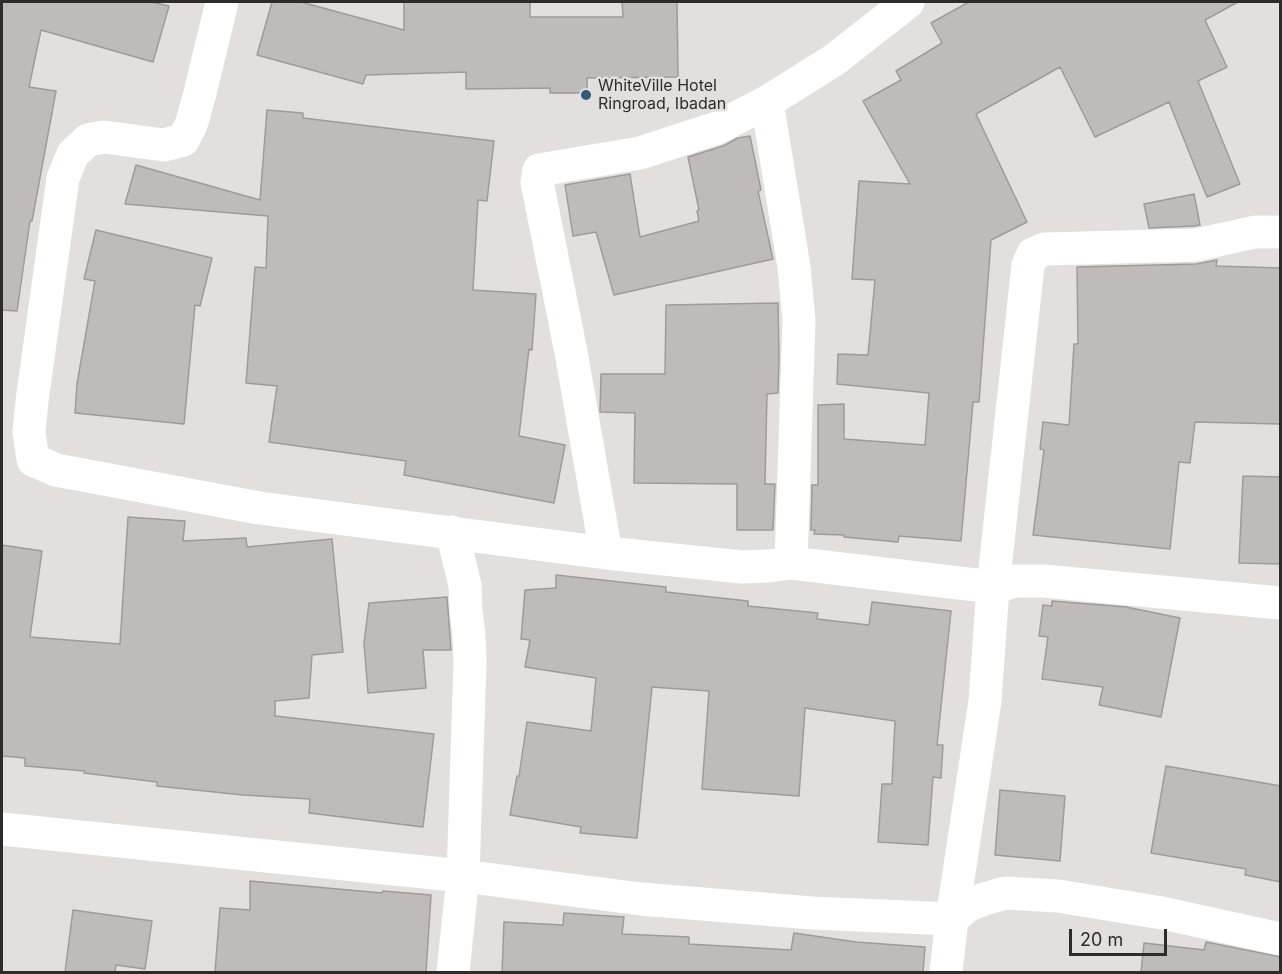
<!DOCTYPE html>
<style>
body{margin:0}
#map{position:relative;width:1282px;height:974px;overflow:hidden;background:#e3dfdd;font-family:Inter,sans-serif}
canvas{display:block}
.frame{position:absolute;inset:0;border:3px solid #2d2c2c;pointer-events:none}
.scale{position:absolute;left:1069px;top:929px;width:98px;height:27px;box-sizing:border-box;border:3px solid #2d2c2c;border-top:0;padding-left:8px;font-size:18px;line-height:21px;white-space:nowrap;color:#2d2c2c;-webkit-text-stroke:4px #e3dfdd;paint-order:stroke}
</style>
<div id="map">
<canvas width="1282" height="974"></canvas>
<div class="frame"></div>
<div class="scale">20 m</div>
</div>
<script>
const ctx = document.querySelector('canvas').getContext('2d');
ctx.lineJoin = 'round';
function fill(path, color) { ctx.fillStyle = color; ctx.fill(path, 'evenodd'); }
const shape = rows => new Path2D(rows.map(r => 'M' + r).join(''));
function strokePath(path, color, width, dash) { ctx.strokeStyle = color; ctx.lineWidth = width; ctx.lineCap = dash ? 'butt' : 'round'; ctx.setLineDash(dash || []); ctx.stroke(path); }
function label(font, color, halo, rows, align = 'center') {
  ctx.font = font + ' Inter,sans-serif'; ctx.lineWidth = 5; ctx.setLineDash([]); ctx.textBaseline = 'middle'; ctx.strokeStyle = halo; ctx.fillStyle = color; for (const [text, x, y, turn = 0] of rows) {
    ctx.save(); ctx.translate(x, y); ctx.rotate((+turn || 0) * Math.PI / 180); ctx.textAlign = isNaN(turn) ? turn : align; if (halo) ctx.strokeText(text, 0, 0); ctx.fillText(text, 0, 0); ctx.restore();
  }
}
const building = shape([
 [2,2,151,2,169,6,153,62,41,30,29,87,56,91,32,221,30,221,17,311,2,310,2,2],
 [272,2,301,2,404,30,404,2,530,2,530,17,623,17,622,2,677,2,678,77,587,78,587,93,550,93,550,88,466,89,466,72,366,75,363,84,257,55,272,2],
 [969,2,1238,2,1205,20,1227,67,1198,81,1240,184,1207,197,1169,102,1095,137,1060,67,976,114,1027,222,991,240,979,402,973,402,961,541,899,536,898,542,844,537,844,535,814,534,815,530,811,530,812,485,818,485,818,405,844,404,844,439,925,445,929,393,837,384,838,354,868,355,875,280,852,279,859,181,910,184,863,101,901,80,896,71,942,43,931,23,969,2],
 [267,110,303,113,303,118,494,141,487,201,478,200,473,290,536,294,532,350,529,349,519,436,565,445,554,503,404,475,406,461,269,442,277,386,246,383,255,267,266,268,268,216,125,204,136,165,260,200,267,110],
 [750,136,761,190,758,191,773,259,614,295,596,232,573,236,565,185,630,174,640,237,699,221,697,211,699,210,688,157,723,146,738,138,750,136],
 [1194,194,1200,225,1194,226,1149,228,1144,204,1194,194],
 [96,230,212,258,200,306,195,305,184,424,75,413,77,384,95,281,84,279,96,230],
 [1217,260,1216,266,1281,268,1281,424,1195,422,1190,463,1179,462,1170,549,1033,535,1044,450,1040,449,1043,422,1069,425,1074,344,1078,344,1077,267,1196,264,1217,260],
 [778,303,779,358,778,393,767,394,765,484,775,484,773,530,737,530,737,484,634,483,635,413,600,412,601,374,665,374,666,305,778,303],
 [1243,476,1281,477,1281,564,1239,563,1243,476],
 [128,517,185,521,183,541,246,538,247,547,332,539,343,652,312,655,309,698,275,701,275,716,434,734,423,827,309,813,310,799,243,795,157,786,157,782,84,773,85,771,25,766,25,758,2,756,2,545,42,551,30,637,120,644,128,517],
 [556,575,666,587,666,592,748,601,748,606,818,613,817,619,869,625,872,602,951,611,937,745,943,745,941,778,933,777,928,845,878,842,882,784,892,784,895,721,805,708,799,796,702,789,709,691,652,687,637,838,580,833,581,827,510,815,517,776,519,776,527,722,591,731,596,678,525,667,530,640,521,639,525,590,556,588,556,575],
 [447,597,451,650,423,650,426,688,368,693,364,643,369,603,447,597],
 [1052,601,1126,607,1180,618,1161,717,1099,705,1103,687,1042,679,1048,637,1039,636,1043,605,1052,606,1052,601],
 [1166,766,1281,786,1281,882,1245,875,1246,869,1151,853,1166,766],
 [1000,790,1065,796,1060,861,995,855,1000,790],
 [250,881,382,893,383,891,431,895,426,972,215,972,220,908,250,910,250,881],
 [73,910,152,921,145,969,116,965,115,972,65,972,73,910],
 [564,913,624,917,622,934,689,937,689,944,791,950,794,933,856,942,925,947,923,972,502,972,504,922,563,925,564,913],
 [1206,942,1281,957,1281,972,1141,972,1144,943,1204,950,1206,942]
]);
fill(building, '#bebbb9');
strokePath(building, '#9e9b99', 1.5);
strokePath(shape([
 [222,2,199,97,191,125,183,140,164,145,104,137,88,140,73,154,63,178,32,401,29,432,33,460,56,470,259,508,606,553,742,567,768,566,791,563,993,587,1015,581,1044,581,1280,603],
 [767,102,794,267,799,320,791,563],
 [452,532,465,585,466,611,469,635,470,662,463,876,453,972],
 [606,553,571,352,537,182,539,170,640,153,717,128,767,102,834,60,908,2],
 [2,829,463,876,641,899,812,913,952,919,967,906,984,899,1006,893,1058,896,1162,913,1280,939],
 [946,972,952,919,985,701,993,587,1028,265,1033,254,1045,249,1196,245,1255,232,1280,232]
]), '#fff', 33);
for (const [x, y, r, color] of [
 [586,95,6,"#2e5c7b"]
]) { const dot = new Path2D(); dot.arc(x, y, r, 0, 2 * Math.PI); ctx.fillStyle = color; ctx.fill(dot); strokePath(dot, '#e3dfdd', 2); }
label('16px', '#2d2c2c', '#e3dfdd', [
 ["WhiteVille Hotel",598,86],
 ["Ringroad, Ibadan",598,104]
], 'left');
</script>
